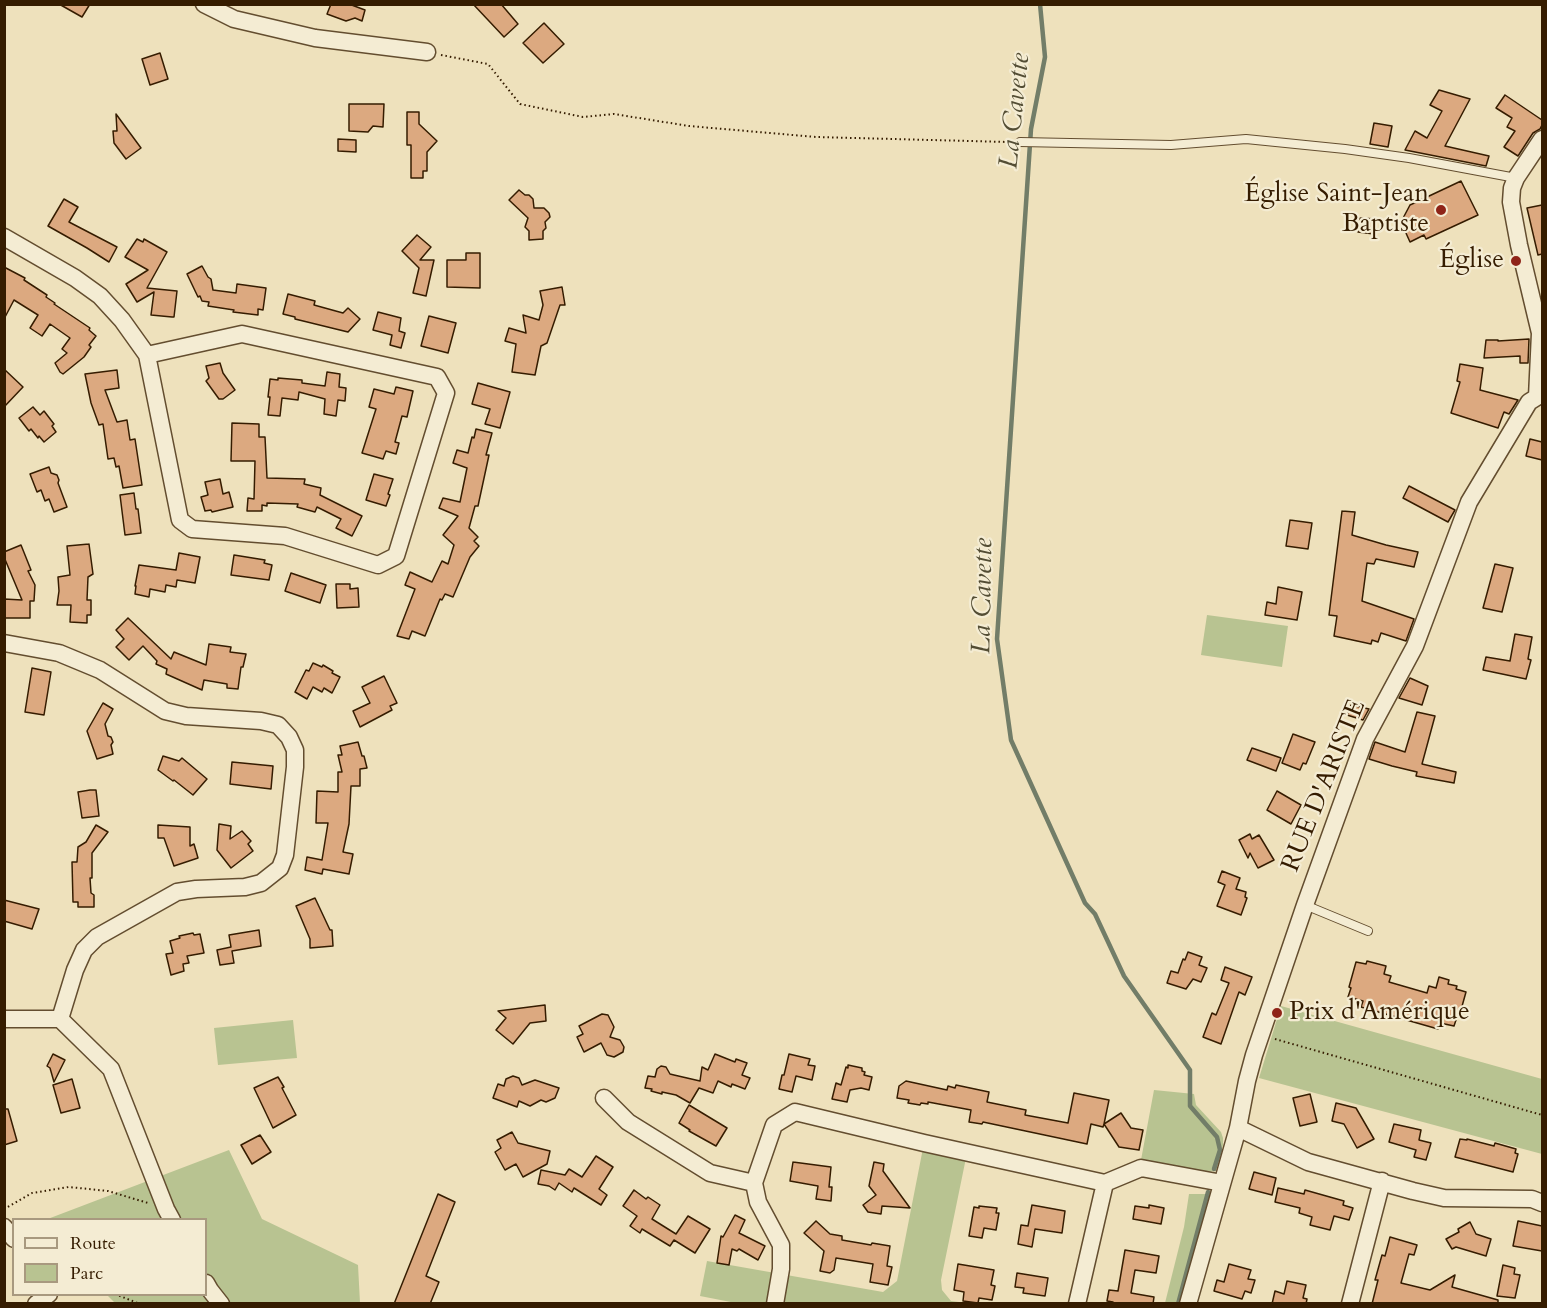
<!DOCTYPE html>
<meta charset="utf-8">
<style>
body{margin:0}
#map{position:relative;width:1547px;height:1308px;overflow:hidden;background:#eee1bc;font-family:Cardo,serif}
canvas{display:block}
.frame{position:absolute;inset:0;border:6px solid #351c00;pointer-events:none}
.legend{position:absolute;left:12px;top:1218px;width:195px;height:78px;box-sizing:border-box;background:#f4ecd3;border:2px solid #a8997f;margin:0;padding:8px 10px;list-style:none;font-size:18px;color:#351c00}
.legend li{display:flex;align-items:center;gap:12px;height:30px}
.legend b{width:30px;border:2px solid #a8997f}
</style>
<div id="map">
<canvas width="1547" height="1308"></canvas>
<div class="frame"></div>
<ul class="legend">
<li><b style="height:8px;background:#f4ecd3"></b>Route</li>
<li><b style="height:16px;background:#b8c391"></b>Parc</li>
</ul>
</div>
<script>
const ctx = document.querySelector('canvas').getContext('2d');
ctx.lineJoin = 'round';
function fill(path, color) { ctx.fillStyle = color; ctx.fill(path, 'evenodd'); }
const shape = rows => new Path2D(rows.map(r => 'M' + r).join(''));
function strokePath(path, color, width, dash) { ctx.strokeStyle = color; ctx.lineWidth = width; ctx.lineCap = dash ? 'butt' : 'round'; ctx.setLineDash(dash || []); ctx.stroke(path); }
function label(font, color, halo, rows, align = 'center') {
  ctx.font = font + ' Cardo,serif'; ctx.lineWidth = 4.5; ctx.setLineDash([]); ctx.textBaseline = 'middle'; ctx.strokeStyle = halo; ctx.fillStyle = color; for (const [text, x, y, turn = 0] of rows) {
    ctx.save(); ctx.translate(x, y); ctx.rotate((+turn || 0) * Math.PI / 180); ctx.textAlign = isNaN(turn) ? turn : align; if (halo) ctx.strokeText(text, 0, 0); ctx.fillText(text, 0, 0); ctx.restore();
  }
}
fill(shape([
 [1207,615,1288,626,1282,667,1201,655],
 [1281,1006,1542,1079,1542,1154,1259,1078],
 [293,1020,297,1058,218,1065,214,1028],
 [1154,1090,1194,1094,1196,1105,1221,1132,1223,1138,1223,1145,1216,1171,1204,1172,1141,1160],
 [924,1143,967,1153,941,1280,942,1290,951,1301,967,1303,741,1304,700,1296,707,1261,883,1292,897,1281],
 [229,1150,262,1219,358,1265,360,1303,115,1303,107,1295,206,1294,206,1220,45,1220],
 [1189,1194,1210,1194,1179,1303,1165,1303,1184,1227]
]), '#b8c391');
strokePath(shape([
 [1040,4,1045,57,1031,129,997,639,1011,740,1085,903,1095,914,1124,976,1190,1070,1190,1106,1217,1137,1220,1150,1214,1169],
 [1178,1304,1208,1192]
]), '#727d68', 4.5);
const building = shape([
 [59,4,90,4,82,17,59,4],
 [331,4,349,4,365,10,362,21,355,18,346,21,327,14,331,4],
 [473,4,501,4,518,24,504,37,473,4],
 [544,23,564,44,543,63,523,43,544,23],
 [160,53,168,79,150,85,142,59,160,53],
 [1439,90,1470,99,1445,146,1489,156,1486,166,1405,150,1415,131,1427,138,1442,111,1430,105,1439,90],
 [1505,95,1542,120,1542,125,1540,129,1533,133,1518,156,1504,147,1515,131,1507,127,1512,118,1496,108,1505,95],
 [349,104,384,104,383,127,373,126,368,132,349,131,349,104],
 [407,112,419,112,419,124,437,141,427,152,427,171,423,171,423,178,411,178,411,145,407,145,407,112],
 [116,114,141,148,126,159,114,143,113,131,117,131,116,114],
 [1374,123,1392,126,1388,147,1370,144,1374,123],
 [338,139,356,140,356,152,338,151,338,139],
 [1461,181,1478,215,1426,239,1424,235,1410,242,1401,222,1410,205,1461,181],
 [519,190,525,195,529,195,533,199,534,208,544,208,549,213,550,217,545,222,546,228,543,231,543,239,529,240,529,231,525,227,528,218,509,200,519,190],
 [64,199,78,207,69,222,117,247,109,262,87,248,48,226,64,199],
 [1542,205,1542,254,1538,255,1527,208,1542,205],
 [1360,218,1376,219,1374,234,1358,232,1360,218],
 [417,235,431,247,420,260,434,260,426,296,413,293,419,268,402,251,417,235],
 [137,239,143,242,144,239,167,252,147,288,177,291,174,317,172,317,151,315,154,292,137,302,126,284,148,270,125,257,137,239],
 [466,253,480,253,480,288,447,287,447,260,466,260,466,253],
 [202,266,208,277,211,279,213,290,236,293,237,284,266,288,263,310,258,309,258,315,233,312,234,310,208,306,209,302,202,301,200,296,198,297,187,274,202,266],
 [4,267,25,278,24,280,47,295,46,297,55,303,54,304,90,328,89,330,96,336,89,345,91,347,84,357,63,374,60,372,55,363,67,353,62,349,70,338,50,324,42,336,30,328,38,315,14,300,4,319,4,267],
 [562,287,565,305,560,305,547,343,541,346,535,375,512,372,516,344,505,341,509,328,526,333,523,315,539,320,543,305,540,291,562,287],
 [288,294,315,301,314,305,343,313,348,308,360,319,348,332,295,319,295,317,283,314,288,294],
 [378,312,401,318,399,331,405,333,401,348,390,345,392,335,373,330,378,312],
 [429,316,456,323,448,353,421,346,429,316],
 [1529,339,1528,363,1520,363,1520,356,1484,358,1486,340,1498,340,1498,341,1529,339],
 [220,363,223,373,235,390,223,399,219,399,206,381,209,378,206,366,220,363],
 [1460,364,1483,368,1480,390,1518,400,1509,414,1504,412,1498,428,1451,413,1460,382,1457,381,1460,364],
 [4,369,23,387,4,407,4,369],
 [117,370,119,388,105,390,117,422,127,420,130,440,135,439,142,485,123,488,119,466,116,467,114,458,108,459,103,424,99,425,91,403,85,374,117,370],
 [327,372,340,374,339,387,346,388,345,401,338,400,336,416,324,414,325,399,299,392,298,400,282,398,280,416,268,415,270,397,268,397,270,379,278,380,278,378,302,380,302,383,325,386,327,372],
 [478,383,510,392,500,428,485,424,490,409,472,404,478,383],
 [396,387,413,391,407,417,402,416,395,442,399,443,396,454,386,451,383,459,362,453,376,409,369,407,374,389,394,394,396,387],
 [33,407,40,415,44,411,54,424,52,426,56,432,44,442,39,436,38,438,31,429,29,431,19,418,33,407],
 [232,423,259,424,259,437,265,437,267,478,305,479,304,484,321,488,320,495,362,516,352,536,336,528,341,519,317,507,315,512,297,507,298,504,267,503,267,506,262,505,262,511,247,511,248,498,254,499,255,461,231,461,232,423],
 [476,429,492,433,486,455,489,455,478,506,475,506,469,528,478,537,474,541,479,546,470,557,453,597,445,594,442,600,440,599,425,636,412,631,409,639,397,636,415,589,405,585,410,572,432,582,442,561,448,564,454,545,443,535,458,516,439,508,443,498,460,502,467,468,453,463,457,450,468,453,472,437,474,438,476,429],
 [1530,439,1542,442,1542,460,1526,456,1530,439],
 [49,467,51,473,57,475,59,480,58,483,67,507,54,512,49,499,45,501,41,490,37,492,30,474,49,467],
 [374,474,393,479,388,494,390,495,386,506,366,500,374,474],
 [220,479,223,494,229,492,233,507,212,512,211,510,205,511,201,497,208,495,205,482,220,479],
 [1409,486,1455,510,1448,522,1403,498,1409,486],
 [134,493,136,509,138,509,141,533,125,535,120,495,134,493],
 [1342,511,1355,512,1352,535,1386,545,1418,552,1414,567,1376,559,1374,564,1367,563,1362,601,1414,619,1406,641,1381,633,1378,642,1372,640,1371,644,1334,636,1337,616,1329,615,1342,511],
 [1290,520,1312,523,1308,549,1286,546,1290,520],
 [89,544,93,574,88,577,87,600,91,600,91,615,87,615,87,623,70,622,71,605,57,605,59,591,58,577,70,575,67,546,89,544],
 [21,545,31,570,28,571,35,585,34,601,30,601,30,618,4,618,4,599,22,600,4,557,4,552,21,545],
 [179,553,200,557,195,583,177,580,176,587,166,585,165,592,150,589,149,597,135,594,136,586,135,586,139,565,176,570,179,553],
 [234,555,265,560,264,563,272,565,269,580,231,575,234,555],
 [1495,564,1513,568,1502,612,1483,608,1495,564],
 [291,573,326,585,320,603,285,591,291,573],
 [336,584,350,584,350,589,358,588,359,607,337,608,336,584],
 [1278,587,1302,592,1297,620,1265,615,1267,602,1276,604,1278,587],
 [128,618,171,659,174,652,206,665,209,644,231,647,230,652,246,654,243,667,241,667,238,689,227,688,227,684,204,680,202,690,166,674,167,669,156,664,157,661,143,646,129,660,116,647,124,639,116,630,128,618],
 [1515,634,1532,637,1528,659,1531,660,1526,679,1483,670,1486,657,1510,661,1515,634],
 [313,663,322,667,323,665,333,671,332,673,340,677,332,693,324,688,322,692,313,687,307,699,295,692,306,670,309,671,313,663],
 [32,668,51,672,44,715,25,712,32,668],
 [384,676,397,703,390,706,392,710,360,727,353,711,370,703,362,687,384,676],
 [1410,678,1428,686,1422,705,1399,698,1410,678],
 [103,703,113,709,105,724,108,736,111,737,113,742,111,745,113,754,97,759,87,731,103,703],
 [1351,705,1369,709,1363,720,1347,715,1351,705],
 [1417,712,1435,716,1422,764,1456,772,1454,783,1416,776,1417,772,1392,766,1369,759,1375,742,1405,752,1417,712],
 [1293,734,1315,742,1306,764,1303,763,1300,770,1282,763,1293,734],
 [358,742,362,756,364,756,367,768,360,769,360,786,351,786,349,824,343,852,353,854,349,874,323,869,322,874,305,870,307,857,322,860,328,823,316,823,317,791,338,792,338,772,342,772,338,755,342,755,340,746,358,742],
 [1252,748,1281,758,1276,771,1247,760,1252,748],
 [163,756,179,761,182,758,207,779,193,795,174,780,173,781,158,770,163,756],
 [232,762,273,766,271,789,230,784,232,762],
 [90,790,96,790,99,816,82,818,78,792,90,790],
 [1277,791,1301,805,1291,824,1267,810,1277,791],
 [219,824,231,826,230,839,242,831,251,841,248,844,253,851,231,868,217,850,219,824],
 [96,825,108,832,92,853,92,878,90,878,91,893,94,895,94,907,78,907,78,902,73,902,72,862,77,862,78,847,86,842,96,825],
 [158,825,190,827,190,846,194,844,198,858,174,866,164,838,158,838,158,825],
 [1250,834,1252,839,1259,835,1274,860,1258,868,1250,853,1248,858,1239,840,1250,834],
 [1222,871,1240,878,1236,889,1246,892,1245,897,1247,898,1241,915,1217,906,1225,885,1218,882,1222,871],
 [315,898,330,930,332,930,333,946,310,948,310,939,296,906,315,898],
 [4,900,39,909,32,929,4,921,4,900],
 [259,930,261,946,232,951,234,963,220,965,217,950,231,947,229,935,259,930],
 [193,933,194,935,200,934,204,953,187,956,189,963,183,964,184,971,171,975,166,954,173,953,170,941,180,938,179,936,193,933],
 [1188,952,1202,957,1199,965,1207,968,1201,982,1193,979,1186,989,1167,983,1171,971,1178,973,1183,959,1185,960,1188,952],
 [1367,961,1386,966,1384,974,1391,976,1389,982,1427,993,1429,986,1436,988,1439,977,1449,980,1448,984,1457,986,1456,989,1466,992,1459,1017,1457,1017,1454,1026,1440,1023,1438,1029,1361,1007,1363,1001,1348,997,1351,988,1349,987,1356,962,1366,964,1367,961],
 [1225,967,1252,977,1245,995,1239,992,1221,1044,1203,1037,1212,1013,1216,1015,1229,983,1221,980,1225,967],
 [545,1005,546,1021,530,1023,513,1044,496,1030,506,1018,498,1011,545,1005],
 [602,1014,608,1015,614,1027,610,1037,620,1040,624,1047,623,1052,614,1057,607,1055,601,1043,584,1052,577,1037,583,1034,579,1026,602,1014],
 [53,1054,65,1060,54,1082,50,1068,47,1066,53,1054],
 [715,1054,735,1062,736,1059,747,1063,742,1075,750,1078,745,1089,732,1084,731,1087,718,1081,713,1093,699,1088,690,1103,676,1095,662,1092,662,1094,651,1091,652,1089,645,1088,648,1076,655,1077,657,1069,661,1066,666,1067,670,1074,674,1075,700,1081,702,1067,708,1070,715,1054],
 [789,1054,810,1059,808,1065,815,1066,812,1080,796,1076,792,1092,779,1089,782,1075,784,1075,789,1054],
 [848,1065,862,1068,862,1071,865,1072,864,1075,872,1077,869,1090,861,1088,850,1090,847,1102,832,1099,836,1083,841,1085,846,1067,848,1068,848,1065],
 [513,1076,519,1078,522,1085,535,1080,559,1088,555,1098,546,1102,541,1100,530,1106,519,1101,517,1107,493,1098,498,1084,504,1086,506,1079,513,1076],
 [278,1077,284,1087,282,1088,296,1115,273,1128,254,1088,278,1077],
 [72,1079,80,1108,61,1113,53,1085,72,1079],
 [906,1081,947,1090,948,1086,955,1088,956,1085,989,1092,987,1102,1026,1110,1025,1115,1068,1123,1074,1093,1109,1100,1104,1124,1121,1113,1131,1128,1143,1130,1139,1150,1119,1147,1104,1124,1103,1127,1091,1124,1087,1144,983,1122,982,1124,969,1122,971,1110,928,1102,928,1104,921,1103,920,1105,908,1103,909,1100,897,1098,899,1086,906,1081],
 [1310,1094,1317,1122,1300,1126,1293,1098,1310,1094],
 [1336,1103,1356,1108,1374,1139,1357,1148,1344,1124,1332,1121,1336,1103],
 [689,1105,727,1128,716,1146,689,1131,690,1130,679,1123,689,1105],
 [4,1109,8,1109,17,1141,4,1145,4,1109],
 [1394,1124,1421,1130,1419,1140,1431,1143,1426,1160,1414,1157,1416,1150,1389,1142,1394,1124],
 [512,1132,518,1143,550,1151,547,1164,523,1177,516,1164,505,1170,495,1152,501,1148,497,1140,512,1132],
 [260,1135,271,1152,252,1164,241,1145,260,1135],
 [1460,1139,1467,1140,1467,1139,1494,1146,1495,1143,1516,1149,1515,1153,1518,1154,1513,1172,1455,1157,1460,1139],
 [596,1156,613,1167,599,1189,607,1195,601,1205,574,1188,572,1192,559,1183,555,1190,549,1186,538,1184,541,1170,565,1175,569,1169,582,1177,596,1156],
 [793,1162,831,1167,829,1187,832,1187,831,1201,816,1199,818,1186,790,1181,793,1162],
 [874,1162,884,1164,883,1171,910,1208,882,1206,881,1214,868,1212,863,1205,876,1195,869,1186,874,1162],
 [1254,1172,1276,1178,1272,1195,1249,1189,1254,1172],
 [1278,1188,1304,1194,1305,1190,1344,1201,1343,1205,1353,1208,1349,1220,1334,1216,1330,1230,1310,1225,1312,1217,1299,1213,1300,1208,1275,1202,1278,1188],
 [634,1190,646,1199,648,1197,660,1205,652,1219,676,1234,688,1216,710,1229,695,1253,674,1240,670,1246,642,1229,640,1233,630,1226,637,1216,623,1206,634,1190],
 [438,1194,455,1202,426,1276,439,1282,430,1304,394,1304,438,1194],
 [1032,1205,1065,1211,1062,1233,1035,1229,1032,1247,1018,1244,1021,1225,1028,1226,1032,1205],
 [1149,1205,1164,1208,1161,1224,1133,1219,1135,1206,1149,1208,1149,1205],
 [979,1206,997,1208,996,1213,999,1213,996,1230,984,1228,982,1238,969,1236,974,1207,979,1208,979,1206],
 [735,1215,745,1220,739,1233,765,1246,758,1260,739,1249,737,1251,732,1249,729,1265,717,1263,721,1236,723,1237,735,1215],
 [816,1221,830,1234,842,1236,842,1240,871,1245,872,1243,890,1246,887,1266,892,1267,888,1285,870,1282,873,1264,836,1258,834,1270,830,1273,820,1271,824,1251,804,1233,816,1221],
 [1518,1221,1542,1226,1542,1251,1513,1246,1518,1221],
 [1470,1222,1476,1234,1491,1239,1486,1256,1456,1247,1452,1249,1446,1239,1459,1232,1458,1229,1470,1222],
 [1390,1237,1417,1245,1414,1255,1409,1254,1401,1283,1430,1290,1455,1275,1452,1287,1498,1300,1498,1304,1372,1304,1378,1280,1375,1280,1382,1255,1385,1256,1390,1237],
 [1125,1250,1159,1256,1156,1273,1135,1270,1131,1293,1154,1297,1153,1304,1113,1304,1113,1302,1107,1301,1109,1290,1118,1291,1125,1250],
 [958,1264,994,1270,991,1285,995,1286,992,1300,979,1298,978,1303,963,1301,964,1292,954,1290,958,1264],
 [1229,1264,1251,1270,1248,1279,1255,1280,1251,1293,1245,1291,1242,1299,1214,1291,1217,1280,1224,1282,1229,1264],
 [1503,1265,1515,1268,1514,1274,1520,1275,1515,1298,1497,1296,1503,1265],
 [1017,1273,1048,1278,1045,1296,1023,1293,1024,1288,1015,1287,1017,1273],
 [1287,1281,1306,1285,1303,1298,1307,1299,1306,1304,1272,1304,1275,1291,1284,1294,1287,1281]
]);
fill(building, '#dca980');
strokePath(building, '#351c00', 1.5);
const lane = shape([
 [1020,142,1171,145,1246,139,1345,149,1409,158,1516,178],
 [1305,905,1368,931]
]);
const street = shape([
 [204,4,234,19,315,38,427,52],
 [4,237,75,278,100,296,122,320,147,355,180,520,192,529,285,536,378,565,396,556,446,393,437,377,242,334,147,355],
 [1537,397,1540,333,1519,245,1511,202,1512,188,1516,178,1542,139],
 [4,643,59,653,100,670,165,711,186,716,261,721,278,725,289,737,295,750,295,767,285,855,280,868,261,883,245,887,196,889,177,892,97,937,84,950,75,970,60,1019],
 [4,1019,60,1019,111,1069,166,1209,172,1220],
 [604,1098,628,1122,710,1173,754,1183],
 [1238,1128,1308,1162,1413,1191,1444,1198,1532,1199,1542,1203],
 [4,1227,14,1239],
 [206,1283,210,1290,221,1304],
 [36,1304,49,1294],
 [775,1304,781,1269,781,1245,758,1202,754,1183,774,1125,795,1112,924,1143,1105,1183,1141,1168,1222,1183],
 [1077,1304,1105,1183],
 [1188,1304,1238,1128,1247,1081,1254,1055,1305,905,1365,739,1415,646,1469,502,1529,402,1537,397],
 [1350,1304,1382,1181]
]);
strokePath(lane, '#634d2f', 10);
strokePath(street, '#634d2f', 19);
strokePath(shape([
 [441,55,488,64,520,104,583,117,614,114,689,126,816,137,1008,142],
 [1275,1039,1542,1115],
 [4,1209,32,1193,69,1187,108,1191,148,1203],
 [115,1294,140,1304]
]), '#351c00', 2, [1.5, 3]);
strokePath(lane, '#f4ecd3', 8);
strokePath(street, '#f4ecd3', 16);
for (const [x, y, r, color] of [
 [1441,210,6,"#8f2418"],
 [1516,261,6,"#8f2418"],
 [1277,1013,6,"#8f2418"]
]) { const dot = new Path2D(); dot.arc(x, y, r, 0, 2 * Math.PI); ctx.fillStyle = color; ctx.fill(dot); strokePath(dot, '#f4ecd3', 2); }
label('26px', '#351c00', '#f4ecd3', [
 ["Église Saint-Jean",1429,195],
 ["Baptiste",1429,225],
 ["Église",1504,261],
 ["Prix d'Amérique",1289,1013,"left"]
], 'right');
label('26px', '#351c00', '#f4ecd3', [
 ["RUE D'ARISTE",1325,786,-68]
]);
label('italic 27px', '#534d34', '#f4ecd3', [
 ["La Cavette",1016,111,-84],
 ["La Cavette",984,596,-89]
]);
</script>
